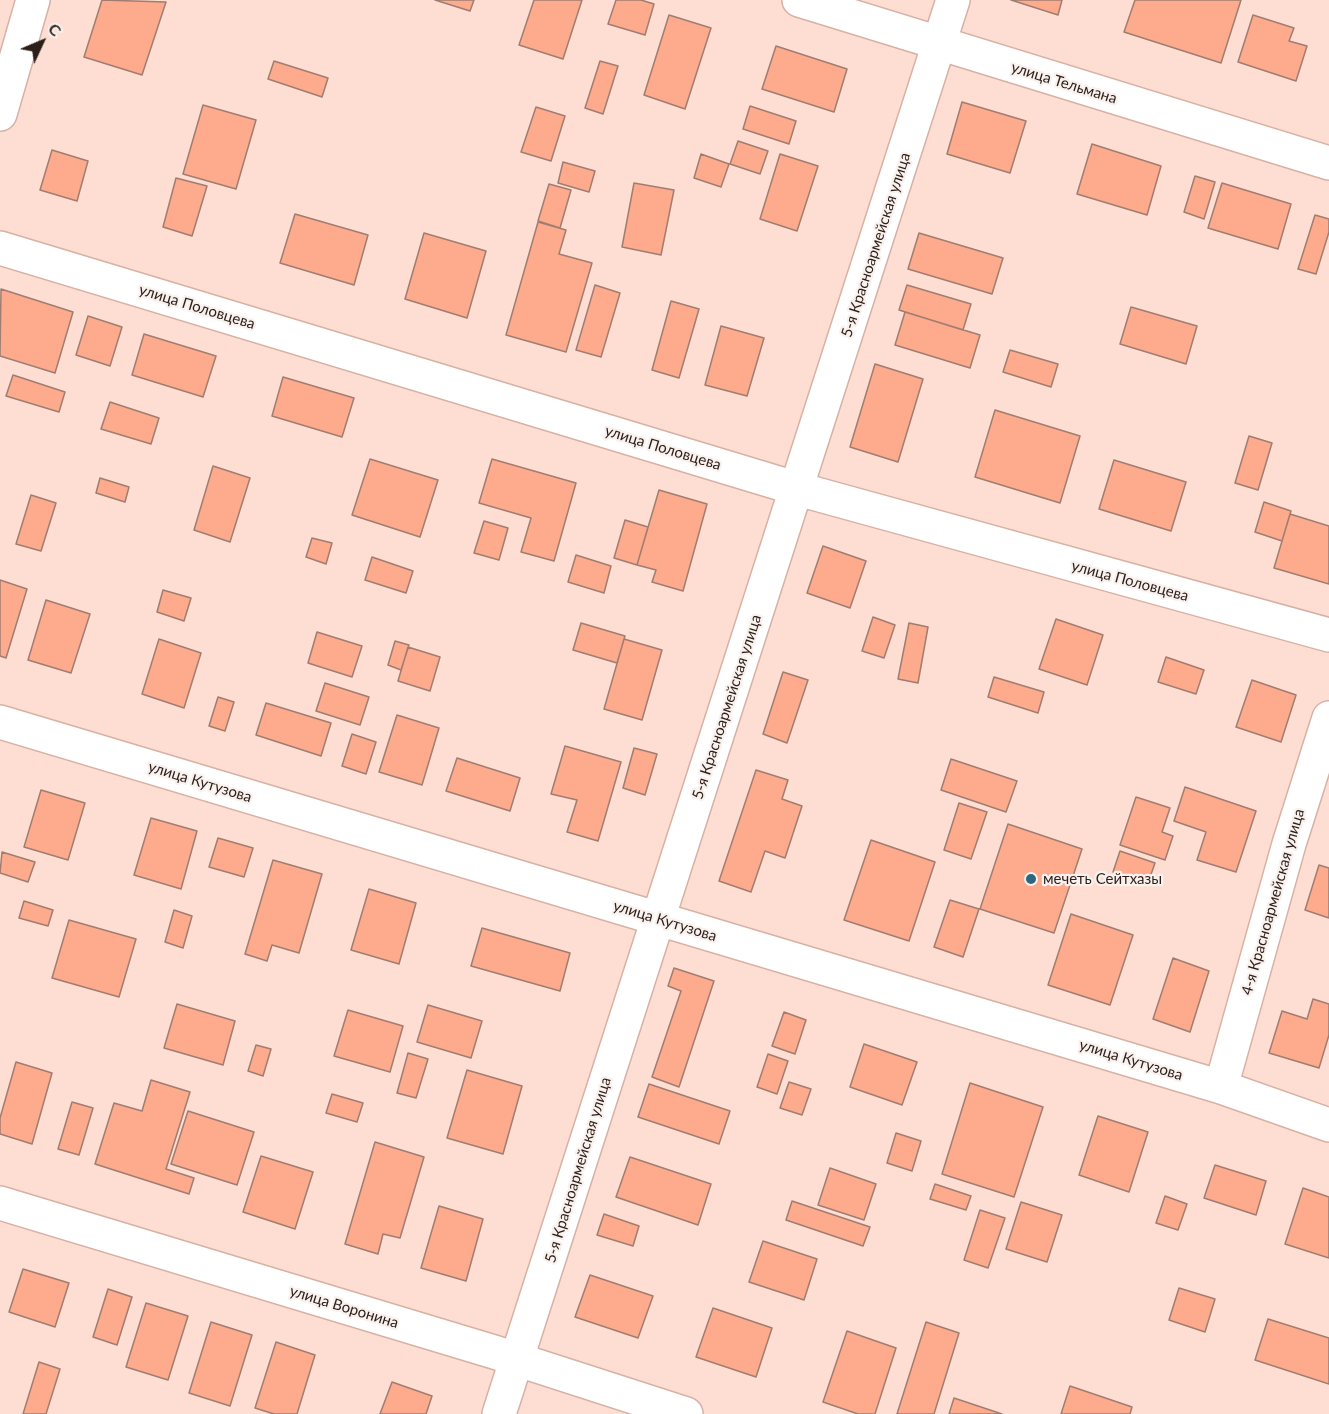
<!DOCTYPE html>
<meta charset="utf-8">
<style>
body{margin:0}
#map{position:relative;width:1329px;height:1414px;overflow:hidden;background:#feded3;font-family:Lato,sans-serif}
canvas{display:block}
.north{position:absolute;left:12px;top:12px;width:60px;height:60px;-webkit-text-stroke:4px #f9f1ee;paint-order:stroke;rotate:46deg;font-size:16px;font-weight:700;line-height:24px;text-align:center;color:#2c1e19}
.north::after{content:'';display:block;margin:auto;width:21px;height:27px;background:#2c1e19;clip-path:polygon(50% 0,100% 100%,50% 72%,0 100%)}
</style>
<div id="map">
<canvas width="1329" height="1414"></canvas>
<div class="north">С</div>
</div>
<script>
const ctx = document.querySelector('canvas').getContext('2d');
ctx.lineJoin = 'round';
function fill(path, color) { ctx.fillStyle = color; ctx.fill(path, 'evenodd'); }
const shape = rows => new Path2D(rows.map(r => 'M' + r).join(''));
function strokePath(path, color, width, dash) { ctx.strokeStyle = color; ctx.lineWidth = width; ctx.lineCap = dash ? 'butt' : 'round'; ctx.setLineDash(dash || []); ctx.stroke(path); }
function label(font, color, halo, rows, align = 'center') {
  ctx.font = font + ' Lato,sans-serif'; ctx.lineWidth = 4.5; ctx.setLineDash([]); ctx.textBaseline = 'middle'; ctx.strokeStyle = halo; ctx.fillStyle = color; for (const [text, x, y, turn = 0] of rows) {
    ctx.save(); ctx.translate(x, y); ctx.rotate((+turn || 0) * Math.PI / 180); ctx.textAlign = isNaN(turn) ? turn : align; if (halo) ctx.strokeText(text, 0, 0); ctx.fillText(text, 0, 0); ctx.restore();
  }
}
const building = shape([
 [102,0,166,2,142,75,84,57,102,0],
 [435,0,474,0,470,11,435,0],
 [534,0,582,0,563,59,519,45,534,0],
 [616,0,641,0,654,4,645,35,608,24,616,0],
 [1011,0,1062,0,1058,15,1011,0],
 [1135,0,1241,0,1221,63,1124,32,1135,0],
 [669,15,711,28,685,109,644,95,669,15],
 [1253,15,1294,28,1289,41,1307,46,1296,81,1238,62,1253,15],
 [776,46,847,69,834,112,762,89,776,46],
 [274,61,328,78,322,97,268,79,274,61],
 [600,61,618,66,603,114,585,108,600,61],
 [962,102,1026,121,1010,173,947,154,962,102],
 [203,105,256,120,236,189,183,174,203,105],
 [750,106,796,121,789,144,743,129,750,106],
 [536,107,565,116,551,161,521,152,536,107],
 [738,141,768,151,760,174,730,164,738,141],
 [1092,144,1161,166,1147,215,1077,194,1092,144],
 [52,150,88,161,77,201,40,190,52,150],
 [701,154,729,164,721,187,694,178,701,154],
 [780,154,818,166,797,231,760,219,780,154],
 [563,162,595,171,589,192,558,183,563,162],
 [1195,176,1215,182,1204,219,1184,212,1195,176],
 [176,178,207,186,192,236,163,227,176,178],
 [634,183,674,190,661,255,622,247,634,183],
 [1222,183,1291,204,1278,249,1208,228,1222,183],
 [549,184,571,190,560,228,538,221,549,184],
 [295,214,368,235,354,285,280,263,295,214],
 [1315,215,1329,219,1329,232,1316,274,1298,269,1315,215],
 [538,222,566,230,559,254,592,263,566,352,506,335,538,222],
 [424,233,486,251,467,318,405,299,424,233],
 [919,233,1003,258,992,294,908,269,919,233],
 [595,285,620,293,601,357,576,350,595,285],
 [907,285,971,304,963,330,899,310,907,285],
 [1,289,73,312,55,373,0,356,1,289],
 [671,301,699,309,679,378,652,370,671,301],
 [1131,307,1197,326,1186,364,1120,344,1131,307],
 [905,312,980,335,970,368,895,345,905,312],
 [88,316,122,327,110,366,76,355,88,316],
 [721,326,764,338,747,396,705,385,721,326],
 [144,334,216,356,203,397,132,375,144,334],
 [1010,350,1058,364,1051,387,1003,372,1010,350],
 [875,364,923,379,898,462,850,447,875,364],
 [13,375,65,392,59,412,6,396,13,375],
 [283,377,354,398,342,437,272,416,283,377],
 [110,402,159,418,151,444,101,429,110,402],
 [995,410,1080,436,1060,503,975,477,995,410],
 [1249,436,1272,443,1258,490,1235,483,1249,436],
 [370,459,438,480,420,537,352,515,370,459],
 [492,459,576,483,554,561,521,552,531,518,479,503,492,459],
 [1114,460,1186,482,1171,531,1099,509,1114,460],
 [213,466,250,478,230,542,194,530,213,466],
 [100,478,129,487,125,502,96,493,100,478],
 [659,490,707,504,683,591,652,582,656,570,637,565,659,490],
 [31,495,56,503,41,551,16,544,31,495],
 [1264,502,1291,511,1282,541,1255,532,1264,502],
 [1290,514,1329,526,1329,584,1274,568,1290,514],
 [625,520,648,527,637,565,614,558,625,520],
 [484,521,508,528,499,560,474,553,484,521],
 [312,538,332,543,326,564,306,557,312,538],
 [823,546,866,561,850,608,807,593,823,546],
 [576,555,611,566,604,593,568,582,576,555],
 [372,557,413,571,406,593,365,580,372,557],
 [0,580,27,589,6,658,0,656,0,580],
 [163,590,191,598,184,621,157,612,163,590],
 [46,600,90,614,71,673,28,660,46,600],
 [873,617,895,625,884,658,862,651,873,617],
 [1056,619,1103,635,1087,685,1039,669,1056,619],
 [581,623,625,636,617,663,573,650,581,623],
 [909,623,928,627,918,683,898,679,909,623],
 [317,632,362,646,352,677,308,663,317,632],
 [159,639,201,653,184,708,142,694,159,639],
 [624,639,662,650,642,720,604,709,624,639],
 [395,641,409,645,401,670,388,665,395,641],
 [408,647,440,657,430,691,398,681,408,647],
 [1166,657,1204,670,1196,694,1158,682,1166,657],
 [783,672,808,680,787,743,763,734,783,672],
 [994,677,1044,692,1038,713,988,697,994,677],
 [1252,680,1296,695,1281,742,1236,727,1252,680],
 [325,683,369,697,360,725,316,711,325,683],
 [218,697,234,702,225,731,209,726,218,697],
 [266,703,331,723,321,756,256,735,266,703],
 [397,715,439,728,422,785,379,772,397,715],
 [352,734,376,742,366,774,342,766,352,734],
 [565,746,621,762,598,841,567,832,577,800,551,794,565,746],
 [634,748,657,754,645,795,623,788,634,748],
 [457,758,520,778,510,811,446,791,457,758],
 [951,759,1017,781,1006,812,941,790,951,759],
 [756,770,788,780,782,799,802,806,785,858,765,851,751,892,719,881,756,770],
 [1185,787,1256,811,1236,872,1197,860,1206,832,1174,821,1185,787],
 [41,790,85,803,68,860,24,847,41,790],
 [1136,797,1170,808,1162,832,1173,836,1165,860,1120,845,1136,797],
 [959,803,987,812,971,859,944,850,959,803],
 [151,818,197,831,181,889,134,875,151,818],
 [1008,824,1082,849,1054,933,980,909,1008,824],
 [218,838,253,848,244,877,209,867,218,838],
 [871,840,935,862,909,941,844,920,871,840],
 [1120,851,1155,863,1148,883,1113,872,1120,851],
 [2,852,35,862,28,882,0,873,2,852],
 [273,860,322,874,299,953,272,945,267,961,245,954,273,860],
 [1319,865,1329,868,1329,918,1305,910,1319,865],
 [369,889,416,903,399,964,351,950,369,889],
 [950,900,979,909,963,957,934,947,950,900],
 [24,901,53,910,48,926,19,918,24,901],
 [174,910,192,916,183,948,165,942,174,910],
 [1071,914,1133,935,1110,1005,1048,985,1071,914],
 [69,920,136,939,119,997,52,978,69,920],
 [482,928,570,953,560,991,471,966,482,928],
 [1173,958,1209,971,1190,1032,1153,1019,1173,958],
 [674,968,714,981,679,1087,652,1077,681,991,668,986,674,968],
 [1313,999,1329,1004,1329,1035,1319,1068,1269,1053,1282,1011,1307,1019,1313,999],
 [177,1004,235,1021,223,1065,164,1048,177,1004],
 [428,1005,482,1021,471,1058,417,1042,428,1005],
 [348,1010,403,1026,390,1072,334,1056,348,1010],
 [784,1012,806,1020,795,1054,772,1046,784,1012],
 [864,1044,917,1062,902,1105,850,1087,864,1044],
 [256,1045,271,1049,263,1076,248,1071,256,1045],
 [408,1053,428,1059,416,1098,397,1093,408,1053],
 [768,1054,788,1061,777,1094,757,1087,768,1054],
 [16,1062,52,1073,32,1144,0,1134,0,1118,16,1062],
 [467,1070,522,1086,503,1154,447,1138,467,1070],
 [151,1080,190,1092,166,1169,194,1178,189,1194,95,1164,114,1103,142,1111,151,1080],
 [789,1082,811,1089,802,1115,780,1108,789,1082],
 [970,1083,1043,1107,1014,1197,942,1174,970,1083],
 [649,1084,730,1111,719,1144,638,1117,649,1084],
 [332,1094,363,1103,357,1122,326,1113,332,1094],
 [72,1102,93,1108,79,1155,58,1149,72,1102],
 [188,1111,254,1132,237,1185,171,1164,188,1111],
 [1098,1116,1148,1132,1129,1192,1079,1175,1098,1116],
 [896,1133,921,1141,912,1171,887,1163,896,1133],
 [375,1142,424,1157,400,1238,383,1234,378,1254,345,1244,375,1142],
 [261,1156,313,1172,295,1229,243,1212,261,1156],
 [630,1157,711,1184,698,1225,616,1197,630,1157],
 [1215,1165,1266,1181,1256,1215,1204,1198,1215,1165],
 [830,1168,876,1184,864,1220,818,1205,830,1168],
 [935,1184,971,1196,966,1210,930,1199,935,1184],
 [1303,1188,1329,1197,1329,1258,1285,1244,1303,1188],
 [1165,1196,1187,1204,1178,1230,1156,1223,1165,1196],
 [792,1201,870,1227,863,1246,786,1220,792,1201],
 [1021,1202,1062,1215,1047,1262,1006,1249,1021,1202],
 [439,1206,483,1219,466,1281,421,1268,439,1206],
 [980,1210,1005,1218,988,1268,964,1260,980,1210],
 [604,1214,639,1226,633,1246,597,1235,604,1214],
 [763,1241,817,1259,804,1300,749,1282,763,1241],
 [23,1269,69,1283,55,1327,9,1312,23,1269],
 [590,1275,653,1296,638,1338,575,1317,590,1275],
 [1179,1288,1215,1299,1205,1332,1169,1320,1179,1288],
 [108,1289,132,1297,117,1345,93,1337,108,1289],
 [146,1303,188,1316,168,1380,126,1367,146,1303],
 [713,1308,772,1328,756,1377,696,1357,713,1308],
 [1268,1319,1329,1338,1329,1384,1255,1360,1268,1319],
 [211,1322,252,1335,230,1406,189,1393,211,1322],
 [926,1322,959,1333,934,1414,897,1414,926,1322],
 [847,1331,896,1348,875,1414,858,1414,823,1402,847,1331],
 [276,1342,315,1355,297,1414,274,1414,255,1408,276,1342],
 [39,1362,60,1369,46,1414,23,1414,39,1362],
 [392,1382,432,1396,426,1414,380,1414,392,1382],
 [1070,1386,1132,1407,1130,1414,1061,1414,1070,1386],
 [954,1398,1002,1414,949,1414,954,1398]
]);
fill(building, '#fdaa8d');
strokePath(building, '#a07d70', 1.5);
const street = shape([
 [799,0,1329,163],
 [0,114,33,0],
 [0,248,798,489,1329,635],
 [0,722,1221,1087,1329,1125],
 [1221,1087,1289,844,1329,718],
 [0,1203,494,1352,686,1414],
 [499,1414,953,0]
]);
strokePath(street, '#d7b1a4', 36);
strokePath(street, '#fff', 33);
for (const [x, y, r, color] of [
 [1031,879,6,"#2c677f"]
]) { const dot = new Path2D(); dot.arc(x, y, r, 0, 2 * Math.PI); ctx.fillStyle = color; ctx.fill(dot); strokePath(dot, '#f9f1ee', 2); }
label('15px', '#2c1e19', '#f9f1ee', [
 ["улица Тельмана",1064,83,17],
 ["5-я Красноармейская улица",876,245,-72],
 ["улица Половцева",197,307,17],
 ["улица Половцева",663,448,17],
 ["улица Половцева",1130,581,15],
 ["5-я Красноармейская улица",727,707,-72],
 ["улица Кутузова",200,782,17],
 ["4-я Красноармейская улица",1273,902,-74],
 ["улица Кутузова",665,921,17],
 ["улица Кутузова",1131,1060,17],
 ["5-я Красноармейская улица",578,1170,-73],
 ["улица Воронина",344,1307,17]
]);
label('15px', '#2c1e19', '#f9f1ee', [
 ["мечеть Сейтхазы",1043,879]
], 'left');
</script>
